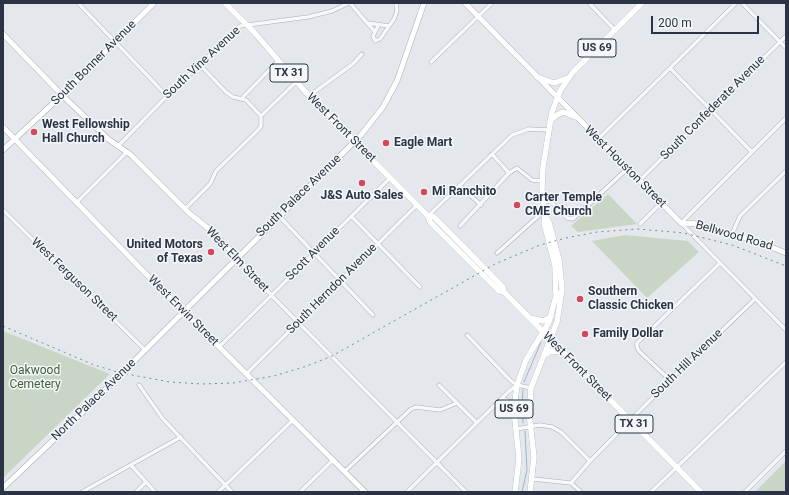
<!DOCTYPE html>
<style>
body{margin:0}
#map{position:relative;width:789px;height:495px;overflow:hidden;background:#e4e7ec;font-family:Roboto,sans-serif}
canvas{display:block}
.frame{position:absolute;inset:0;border:4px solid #2b3445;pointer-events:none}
.scale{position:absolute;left:651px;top:16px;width:108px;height:18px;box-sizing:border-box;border:2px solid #2b3445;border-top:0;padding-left:5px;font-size:12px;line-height:14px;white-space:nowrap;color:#2b3445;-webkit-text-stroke:3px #f4f6f9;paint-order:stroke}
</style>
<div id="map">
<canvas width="789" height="495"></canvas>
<div class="frame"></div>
<div class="scale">200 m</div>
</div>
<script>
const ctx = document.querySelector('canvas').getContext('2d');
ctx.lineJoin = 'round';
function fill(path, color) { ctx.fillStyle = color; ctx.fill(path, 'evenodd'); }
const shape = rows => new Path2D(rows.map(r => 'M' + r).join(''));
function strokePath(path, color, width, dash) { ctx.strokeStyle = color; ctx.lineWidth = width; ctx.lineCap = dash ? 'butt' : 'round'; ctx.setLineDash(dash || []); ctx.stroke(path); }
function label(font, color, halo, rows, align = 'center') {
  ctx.font = font + ' Roboto,sans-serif'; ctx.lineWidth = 3; ctx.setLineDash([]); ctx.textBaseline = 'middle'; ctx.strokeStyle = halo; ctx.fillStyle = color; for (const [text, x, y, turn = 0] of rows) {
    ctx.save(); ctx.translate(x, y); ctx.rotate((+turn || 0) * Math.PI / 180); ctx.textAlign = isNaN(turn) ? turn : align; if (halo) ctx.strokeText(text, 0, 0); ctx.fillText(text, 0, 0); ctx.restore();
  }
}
fill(shape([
 [608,194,637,224,578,232,571,226],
 [625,235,688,241,699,252,647,298,592,241],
 [3,331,110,374,3,478],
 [786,461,786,492,755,492]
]), '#c9d6c5');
strokePath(shape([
 [524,382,541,342],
 [523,390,522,406,523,423],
 [522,492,527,470,525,431]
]), '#9fb4cc', 1);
const street = shape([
 [78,3,167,96],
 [350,3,375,32],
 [589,3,615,30],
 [742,3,786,48],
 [368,23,389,26],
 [378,26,373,36,375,41,380,39,394,19,397,11,396,3],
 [431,62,492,3],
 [199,64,226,92,233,97,246,100,261,116],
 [670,68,752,152],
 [309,96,354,63,362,54],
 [241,99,278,61],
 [261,116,296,82],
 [786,118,681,223,786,330],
 [598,139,736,3],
 [118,146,167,96,240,26,308,17,332,11,349,3],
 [492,154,509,173,517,168,532,180,542,181],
 [639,181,786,36],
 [460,186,481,205],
 [542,201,551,202,567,218,573,219,627,169],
 [76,203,127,152],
 [185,209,210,184,216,171,258,130,261,126,261,116],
 [3,210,145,350],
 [279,216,373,315],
 [351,216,420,287],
 [428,216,512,135,529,129,549,130],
 [640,224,661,203],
 [460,226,509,173],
 [732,234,740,216,786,171],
 [497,253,544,211],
 [237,257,272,296,466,492],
 [467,335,511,381,517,385,531,388],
 [219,347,390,178],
 [246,374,417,205],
 [670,380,639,351,637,347,637,343,720,263],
 [139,385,163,419,232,492],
 [439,385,476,422],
 [502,398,514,403],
 [516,429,540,425,552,427,561,432,590,461],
 [131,465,155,492],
 [344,472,411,409,416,407,440,410,457,403],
 [533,479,571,483,581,492],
 [571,483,590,461,670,380,755,299],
 [82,492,181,437],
 [136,492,146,482],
 [218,492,293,420],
 [300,492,333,460],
 [407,492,508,392,516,386],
 [651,492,786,362],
 [745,492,786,451]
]);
const secondary = shape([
 [465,3,681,223,700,224,756,241,786,253],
 [3,34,62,95,108,139,131,155,189,213,209,229,237,257],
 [3,127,149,277,365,492],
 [3,150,62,95,154,3],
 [3,488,89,406,361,135,383,107,397,81,424,3]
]);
const primary = shape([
 [225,3,254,32,309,96,428,216,430,222,499,291,504,292,701,492],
 [537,77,554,83,568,78],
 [550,121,557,115,563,112,576,117],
 [428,216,434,217,503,287,504,292],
 [530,318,543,321,551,317],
 [544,355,551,351,563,352],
 [515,492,519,459,514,410,517,385,526,360,549,322,556,296,555,266,544,223,545,217,542,189,543,167,552,112,560,91,573,72,642,3],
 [530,492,534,457,529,413,531,388,557,322,562,289,559,260,549,222,545,217]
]);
strokePath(street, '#a9aeb7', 4.5);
strokePath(secondary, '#a9aeb7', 6);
strokePath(primary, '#a3abb8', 6);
strokePath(street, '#f7f8fa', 3.5);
strokePath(secondary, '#fff', 5);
strokePath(primary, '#fff', 5.5);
strokePath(shape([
 [3,326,94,365,121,373,170,382,202,384,233,383,274,376,307,366,332,356,495,264,540,245,566,238,597,232,638,229,684,233,732,245,786,266]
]), '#7d8696', 1, [2, 4]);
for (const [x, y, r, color] of [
 [34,132,4,"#d1495b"],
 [386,143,4,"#d1495b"],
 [362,183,4,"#d1495b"],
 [424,192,4,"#d1495b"],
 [517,205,4,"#d1495b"],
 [211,252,4,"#d1495b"],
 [580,299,4,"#d1495b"],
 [585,334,4,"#d1495b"]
]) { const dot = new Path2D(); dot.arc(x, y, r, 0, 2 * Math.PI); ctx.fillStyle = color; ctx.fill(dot); strokePath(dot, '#f4f6f9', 1.5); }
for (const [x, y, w] of [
 [597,48,38],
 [289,73,38],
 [514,409,38],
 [634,424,38]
]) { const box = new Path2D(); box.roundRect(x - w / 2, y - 9, w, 18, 3); ctx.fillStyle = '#f4f6f9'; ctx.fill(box); strokePath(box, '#2b3445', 1); }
label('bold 11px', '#2b3445', null, [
 ["US 69",597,48],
 ["TX 31",289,73],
 ["US 69",514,409],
 ["TX 31",634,424]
]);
label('12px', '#2b3445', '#f4f6f9', [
 ["South Bonner Avenue",94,63,-45],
 ["South Vine Avenue",202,63,-43],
 ["South Confederate Avenue",713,108,-45],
 ["West Front Street",341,128,45],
 ["West Houston Street",625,167,45],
 ["South Palace Avenue",299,196,-44],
 ["Bellwood Road",734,236,16],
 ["Scott Avenue",313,254,-45],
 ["West Elm Street",237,260,46],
 ["West Ferguson Street",74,280,44],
 ["South Herndon Avenue",332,289,-45],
 ["West Erwin Street",183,311,45],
 ["South Hill Avenue",687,364,-44],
 ["West Front Street",577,367,45],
 ["North Palace Avenue",94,400,-44]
]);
label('bold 12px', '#2b3445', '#f4f6f9', [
 ["West Fellowship",42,125],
 ["Hall Church",42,139],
 ["Eagle Mart",394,143],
 ["Mi Ranchito",432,192],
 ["J&S Auto Sales",362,196,"center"],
 ["Carter Temple",525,198],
 ["CME Church",525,212],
 ["United Motors",203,245,"right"],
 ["of Texas",203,259,"right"],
 ["Southern",588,292],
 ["Classic Chicken",588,306],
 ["Family Dollar",593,334]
], 'left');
label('12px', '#3f6138', '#f4f6f9', [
 ["Oakwood",35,371],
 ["Cemetery",35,385]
]);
</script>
